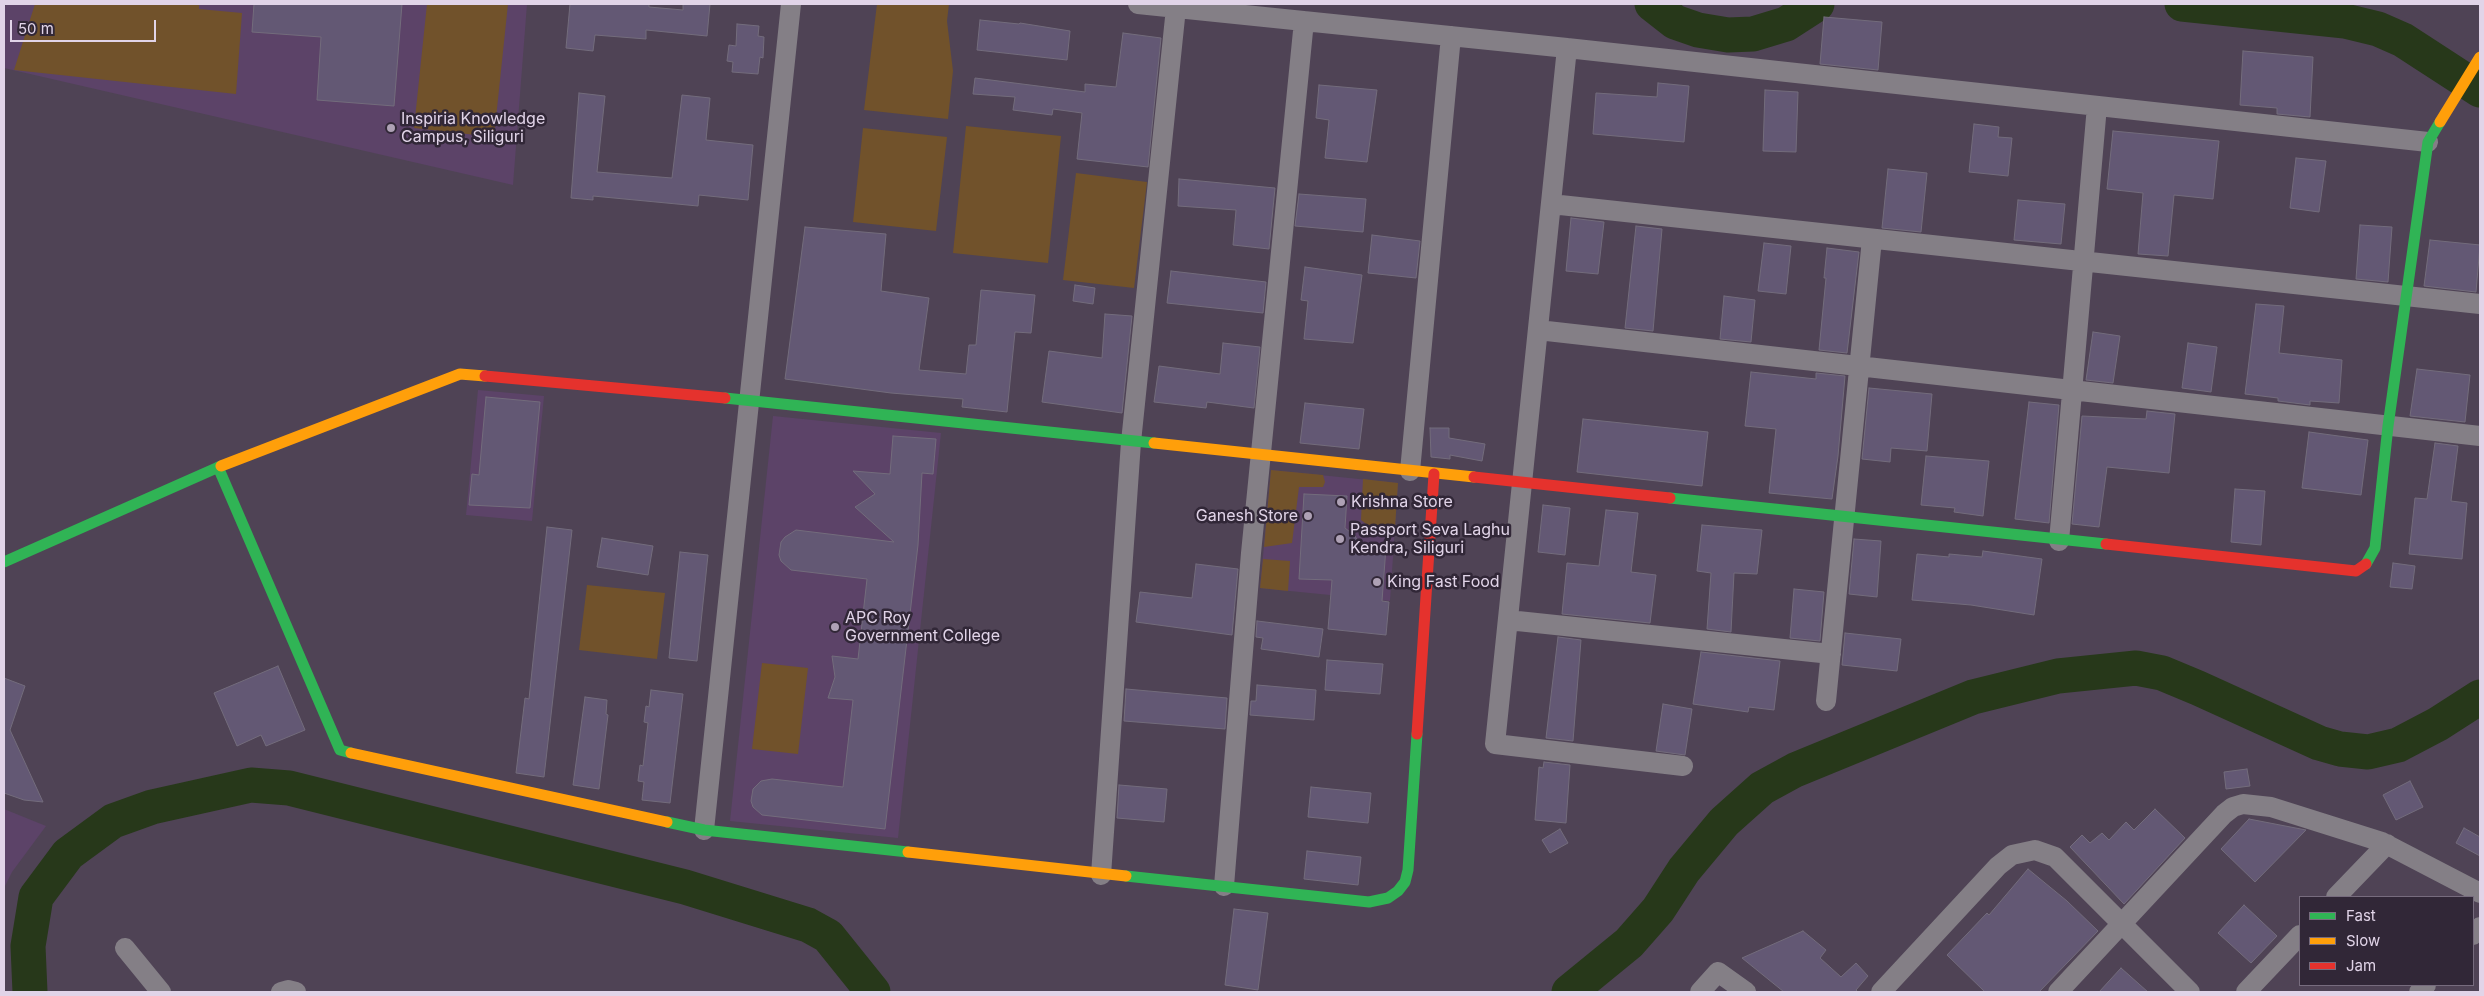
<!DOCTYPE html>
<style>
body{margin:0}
#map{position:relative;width:2484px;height:996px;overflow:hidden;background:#4f4355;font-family:Inter,sans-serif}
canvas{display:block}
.frame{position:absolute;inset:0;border:5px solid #e1d4e8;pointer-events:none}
.legend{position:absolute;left:2299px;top:896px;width:175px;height:90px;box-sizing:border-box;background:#312737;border:1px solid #776c7e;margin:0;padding:6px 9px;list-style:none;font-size:15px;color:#e1d4e8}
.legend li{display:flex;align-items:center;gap:10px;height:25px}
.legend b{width:25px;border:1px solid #776c7e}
.scale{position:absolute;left:10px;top:20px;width:146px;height:22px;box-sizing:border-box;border:2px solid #e1d4e8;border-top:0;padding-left:6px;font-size:15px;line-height:18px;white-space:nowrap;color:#e1d4e8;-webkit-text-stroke:4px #312737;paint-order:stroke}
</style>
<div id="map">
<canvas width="2484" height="996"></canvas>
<div class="frame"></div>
<ul class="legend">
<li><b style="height:6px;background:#30b455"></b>Fast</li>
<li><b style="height:6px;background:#ff9f0a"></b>Slow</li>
<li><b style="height:6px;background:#e5322d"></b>Jam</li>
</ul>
<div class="scale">50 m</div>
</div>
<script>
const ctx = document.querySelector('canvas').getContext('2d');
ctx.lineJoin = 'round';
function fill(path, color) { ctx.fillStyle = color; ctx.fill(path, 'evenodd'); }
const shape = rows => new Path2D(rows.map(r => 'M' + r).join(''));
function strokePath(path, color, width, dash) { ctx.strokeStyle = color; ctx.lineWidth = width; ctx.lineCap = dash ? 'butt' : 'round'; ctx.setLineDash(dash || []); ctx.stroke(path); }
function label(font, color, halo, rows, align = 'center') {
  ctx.font = font + ' Inter,sans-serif'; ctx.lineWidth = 5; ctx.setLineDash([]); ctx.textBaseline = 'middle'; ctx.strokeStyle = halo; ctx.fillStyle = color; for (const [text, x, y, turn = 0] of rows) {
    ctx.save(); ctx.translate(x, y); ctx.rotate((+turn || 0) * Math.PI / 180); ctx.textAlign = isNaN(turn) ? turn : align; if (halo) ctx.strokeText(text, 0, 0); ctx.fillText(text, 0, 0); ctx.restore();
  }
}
fill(shape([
 [6,4,527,4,513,185,4,68,4,11],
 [478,390,544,396,532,521,466,515],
 [773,416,941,433,898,838,730,821],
 [1271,470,1398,483,1390,601,1260,588],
 [4,809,46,826,12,872,4,888]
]), '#5c4368');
fill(shape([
 [35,4,199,4,199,9,242,13,236,94,14,70],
 [427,4,508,4,494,137,414,128],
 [877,4,949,4,947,21,953,71,948,119,864,110],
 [966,126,1061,136,1048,263,953,253],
 [863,128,947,137,936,231,853,222],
 [1076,173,1147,182,1134,288,1063,280],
 [1271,470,1323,475,1325,482,1323,487,1299,487,1292,543,1264,547],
 [1363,479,1398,483,1395,528,1369,526,1361,520],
 [1263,559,1290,561,1288,591,1260,588],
 [587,585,665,593,657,659,579,650],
 [762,663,808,668,798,754,752,749]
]), '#71522b');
strokePath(shape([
 [1652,4,1675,22,1698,30,1728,35,1753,34,1786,24,1817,4],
 [2182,4,2345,21,2378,29,2403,40,2480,90],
 [30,992,28,946,36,897,68,854,113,821,152,807,251,785,289,788,685,887,808,925,828,936,873,992],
 [1569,992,1629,943,1658,910,1684,870,1724,822,1762,788,1795,770,1973,697,2058,676,2136,668,2162,673,2198,688,2319,743,2340,749,2368,752,2398,745,2438,724,2480,697]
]), '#27381a', 35);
const building = shape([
 [254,4,402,4,394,106,317,100,321,37,252,32,254,4],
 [570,4,649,4,649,7,683,10,683,4,710,4,707,36,646,30,646,39,595,35,593,51,566,48,570,4],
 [1824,17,1882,22,1878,70,1820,64,1824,17],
 [980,20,1019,24,1020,23,1070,31,1067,60,977,50,980,20],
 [737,24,759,26,758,36,764,37,763,58,760,57,758,74,732,72,733,62,727,61,729,45,736,46,737,24],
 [1123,33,1161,38,1148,167,1077,159,1082,113,1053,109,1052,115,1013,110,1015,97,973,94,975,78,1085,92,1085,84,1116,87,1123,33],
 [2243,51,2313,57,2310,117,2277,114,2277,108,2240,105,2243,51],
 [1658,83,1689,86,1684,142,1593,134,1596,93,1657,97,1658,83],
 [1319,85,1377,90,1367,162,1325,158,1329,120,1316,118,1319,85],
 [1765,90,1798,92,1796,152,1763,151,1765,90],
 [579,93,605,96,597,172,672,178,682,95,710,98,706,140,753,145,748,200,699,195,698,206,593,196,593,200,571,198,579,93],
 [1974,124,1999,127,1998,137,2012,138,2008,176,1969,172,1974,124],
 [2113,131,2219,141,2213,199,2174,195,2168,256,2138,254,2143,193,2107,189,2113,131],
 [2296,158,2326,161,2319,212,2290,208,2296,158],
 [1888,169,1927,173,1921,232,1882,228,1888,169],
 [1179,179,1275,188,1269,249,1233,245,1236,210,1178,206,1179,179],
 [1299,194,1366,199,1363,232,1295,226,1299,194],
 [2018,200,2065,204,2061,244,2014,240,2018,200],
 [1571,218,1604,222,1598,274,1566,271,1571,218],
 [2360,225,2392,227,2388,282,2356,279,2360,225],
 [1636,226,1662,229,1653,331,1625,328,1636,226],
 [805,227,886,234,881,291,929,298,919,370,966,374,969,345,976,345,981,290,1035,295,1031,333,1015,332,1007,412,962,407,963,399,891,393,785,379,805,227],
 [1372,235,1420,241,1416,278,1368,273,1372,235],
 [2430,240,2480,245,2476,292,2424,286,2430,240],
 [1764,243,1791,246,1786,294,1758,291,1764,243],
 [1827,248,1859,252,1847,353,1819,350,1826,278,1824,278,1827,248],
 [1305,267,1362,275,1353,343,1304,339,1308,301,1301,300,1305,267],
 [1171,271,1266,282,1263,313,1167,303,1171,271],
 [1075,285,1095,288,1093,304,1073,301,1075,285],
 [1724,296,1755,300,1751,342,1720,339,1724,296],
 [2256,304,2284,306,2279,353,2342,360,2339,403,2310,401,2310,405,2278,401,2278,398,2245,394,2256,304],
 [1105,314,1132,316,1122,413,1042,402,1049,351,1102,358,1105,314],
 [2093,332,2120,336,2113,383,2086,380,2093,332],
 [1223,343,1260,347,1254,408,1207,402,1206,408,1154,402,1159,366,1220,374,1223,343],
 [2188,343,2217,347,2211,392,2182,388,2188,343],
 [2417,369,2470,375,2465,422,2410,416,2417,369],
 [1751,372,1816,379,1816,373,1845,376,1838,456,1832,499,1769,493,1776,429,1745,426,1751,372],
 [1869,388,1932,394,1927,451,1891,448,1890,462,1862,459,1869,388],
 [486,397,540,402,530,508,469,505,472,474,479,475,486,397],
 [2029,402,2059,405,2049,523,2015,519,2029,402],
 [1305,403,1364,409,1359,449,1300,443,1305,403],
 [2147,411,2175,414,2169,473,2107,467,2099,527,2072,524,2082,416,2146,419,2147,411],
 [1583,419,1708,432,1702,486,1577,472,1583,419],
 [1430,428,1449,428,1449,438,1485,444,1482,461,1450,455,1450,459,1431,457,1430,428],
 [2309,432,2368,440,2361,495,2302,488,2309,432],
 [893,436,936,439,933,474,922,473,918,545,885,829,762,815,753,807,751,801,753,789,761,781,772,779,843,787,853,700,828,698,835,677,832,656,858,659,867,579,791,570,781,561,779,555,781,542,785,537,796,530,894,542,855,507,875,494,853,471,890,474,893,436],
 [2435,443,2458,446,2451,501,2467,503,2462,559,2409,554,2415,498,2427,499,2435,443],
 [1926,456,1989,461,1983,516,1954,512,1955,508,1921,505,1926,456],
 [2235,489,2265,491,2261,545,2231,542,2235,489],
 [1304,494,1347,496,1345,528,1355,536,1360,546,1386,547,1382,601,1389,602,1386,635,1328,629,1332,580,1299,579,1304,494],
 [1543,505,1570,508,1565,555,1538,552,1543,505],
 [1606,510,1638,513,1631,572,1656,575,1650,623,1562,614,1567,563,1599,566,1606,510],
 [1702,525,1762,530,1757,574,1734,573,1731,632,1707,629,1711,573,1697,571,1702,525],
 [547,527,572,530,544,777,516,773,525,698,529,699,547,527],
 [602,538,653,546,648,575,597,567,602,538],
 [1854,539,1881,541,1877,597,1849,594,1854,539],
 [1983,551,2042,559,2034,615,1971,605,1912,600,1917,554,1949,557,1949,554,1982,557,1983,551],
 [680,552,708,555,697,661,669,658,680,552],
 [2393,563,2415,566,2412,589,2390,587,2393,563],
 [1196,564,1238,569,1232,635,1136,622,1140,592,1192,598,1196,564],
 [1794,589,1824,592,1820,641,1790,638,1794,589],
 [1257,621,1323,629,1319,657,1261,649,1263,638,1256,637,1257,621],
 [1845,633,1901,639,1897,671,1842,665,1845,633],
 [1558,637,1581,640,1573,741,1546,738,1558,637],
 [1701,652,1780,661,1774,710,1749,707,1748,712,1693,704,1701,652],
 [1327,660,1383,664,1380,694,1325,690,1327,660],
 [278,666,305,730,266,746,261,735,237,746,214,693,278,666],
 [4,678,25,686,10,730,43,802,24,800,4,793,4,678],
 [1257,685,1316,690,1314,720,1250,715,1251,701,1256,701,1257,685],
 [1126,689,1227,698,1225,729,1124,721,1126,689],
 [651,690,683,694,670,803,642,800,644,782,638,781,640,765,643,766,648,723,644,722,646,706,649,707,651,690],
 [585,697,607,700,606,714,608,715,599,789,573,785,585,697],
 [1663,704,1692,709,1685,755,1656,751,1663,704],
 [1544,762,1570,765,1566,823,1535,820,1539,767,1543,768,1544,762],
 [2247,769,2250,786,2226,789,2224,772,2247,769],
 [2410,781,2423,807,2396,820,2383,795,2410,781],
 [1119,785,1167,789,1164,822,1117,818,1119,785],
 [1311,787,1371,793,1368,823,1308,817,1311,787],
 [2155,809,2185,838,2124,904,2070,847,2082,835,2090,843,2102,833,2109,840,2126,822,2134,830,2155,809],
 [2249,819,2306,830,2255,882,2221,849,2249,819],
 [2464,828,2480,837,2480,856,2456,843,2464,828],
 [1560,829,1568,843,1550,853,1542,840,1560,829],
 [1307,851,1361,857,1358,885,1304,879,1307,851],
 [2028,869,2067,901,2098,931,2039,992,1985,992,1947,955,1987,913,1989,915,2028,869],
 [2244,905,2277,936,2251,963,2218,933,2244,905],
 [1234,909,1268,913,1258,990,1225,985,1234,909],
 [1803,931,1826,950,1820,958,1841,977,1856,963,1868,976,1856,990,1858,992,1784,992,1742,958,1803,931],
 [2121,968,2148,992,2099,992,2121,968]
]);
fill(building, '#635874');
strokePath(building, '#736c7c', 1);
strokePath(shape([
 [1138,4,1567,48,2428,142],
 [1567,48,1495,744,1683,766],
 [1551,204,2480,304],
 [1538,330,2480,436],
 [1410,471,1451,36],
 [2059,541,2097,106],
 [1508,620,1831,654],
 [1826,701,1872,239],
 [704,830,791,4],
 [1101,875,1131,442,1176,8],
 [1224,886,1251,553,1304,21],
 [2336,897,2387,844],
 [2473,935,2480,927],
 [125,948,161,992],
 [281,992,288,990,296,992],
 [1700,992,1718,972,1746,992],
 [1881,992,1998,866,2012,855,2035,850,2055,857,2190,992],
 [2058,992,2224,814,2233,807,2243,804,2271,807,2382,842,2480,893],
 [2246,992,2300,935],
 [2419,992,2426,985]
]), '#847f86', 20);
strokePath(shape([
 [725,398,1154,443],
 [218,467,340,750,351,753],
 [1670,498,2106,544],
 [4,562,221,466],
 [2366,564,2375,548,2388,426,2428,142,2440,122],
 [667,822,704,830,908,852],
 [1126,876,1369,902,1388,898,1398,891,1405,882,1408,870,1417,734]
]), '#30b455', 11);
strokePath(shape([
 [2440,122,2480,57],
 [1154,443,1474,477],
 [221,466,460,374,485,376],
 [351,753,667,822],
 [908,852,1126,876]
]), '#ff9f0a', 11);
strokePath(shape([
 [485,376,725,398],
 [1474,477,1670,498],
 [2106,544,2356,571,2366,564],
 [1417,734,1434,474]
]), '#e5322d', 11);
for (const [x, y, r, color] of [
 [391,128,5,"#aea1b5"],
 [1341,502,5,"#aea1b5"],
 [1308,516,5,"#aea1b5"],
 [1340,539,5,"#aea1b5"],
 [1377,582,5,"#aea1b5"],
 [835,627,5,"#aea1b5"]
]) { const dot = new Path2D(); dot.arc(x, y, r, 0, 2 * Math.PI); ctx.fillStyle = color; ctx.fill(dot); strokePath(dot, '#312737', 2); }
label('16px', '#e1d4e8', '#312737', [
 ["Inspiria Knowledge",401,119],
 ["Campus, Siliguri",401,137],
 ["Krishna Store",1351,502],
 ["Ganesh Store",1298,516,"right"],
 ["Passport Seva Laghu",1350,530],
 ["Kendra, Siliguri",1350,548],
 ["King Fast Food",1387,582],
 ["APC Roy",845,618],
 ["Government College",845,636]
], 'left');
</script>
